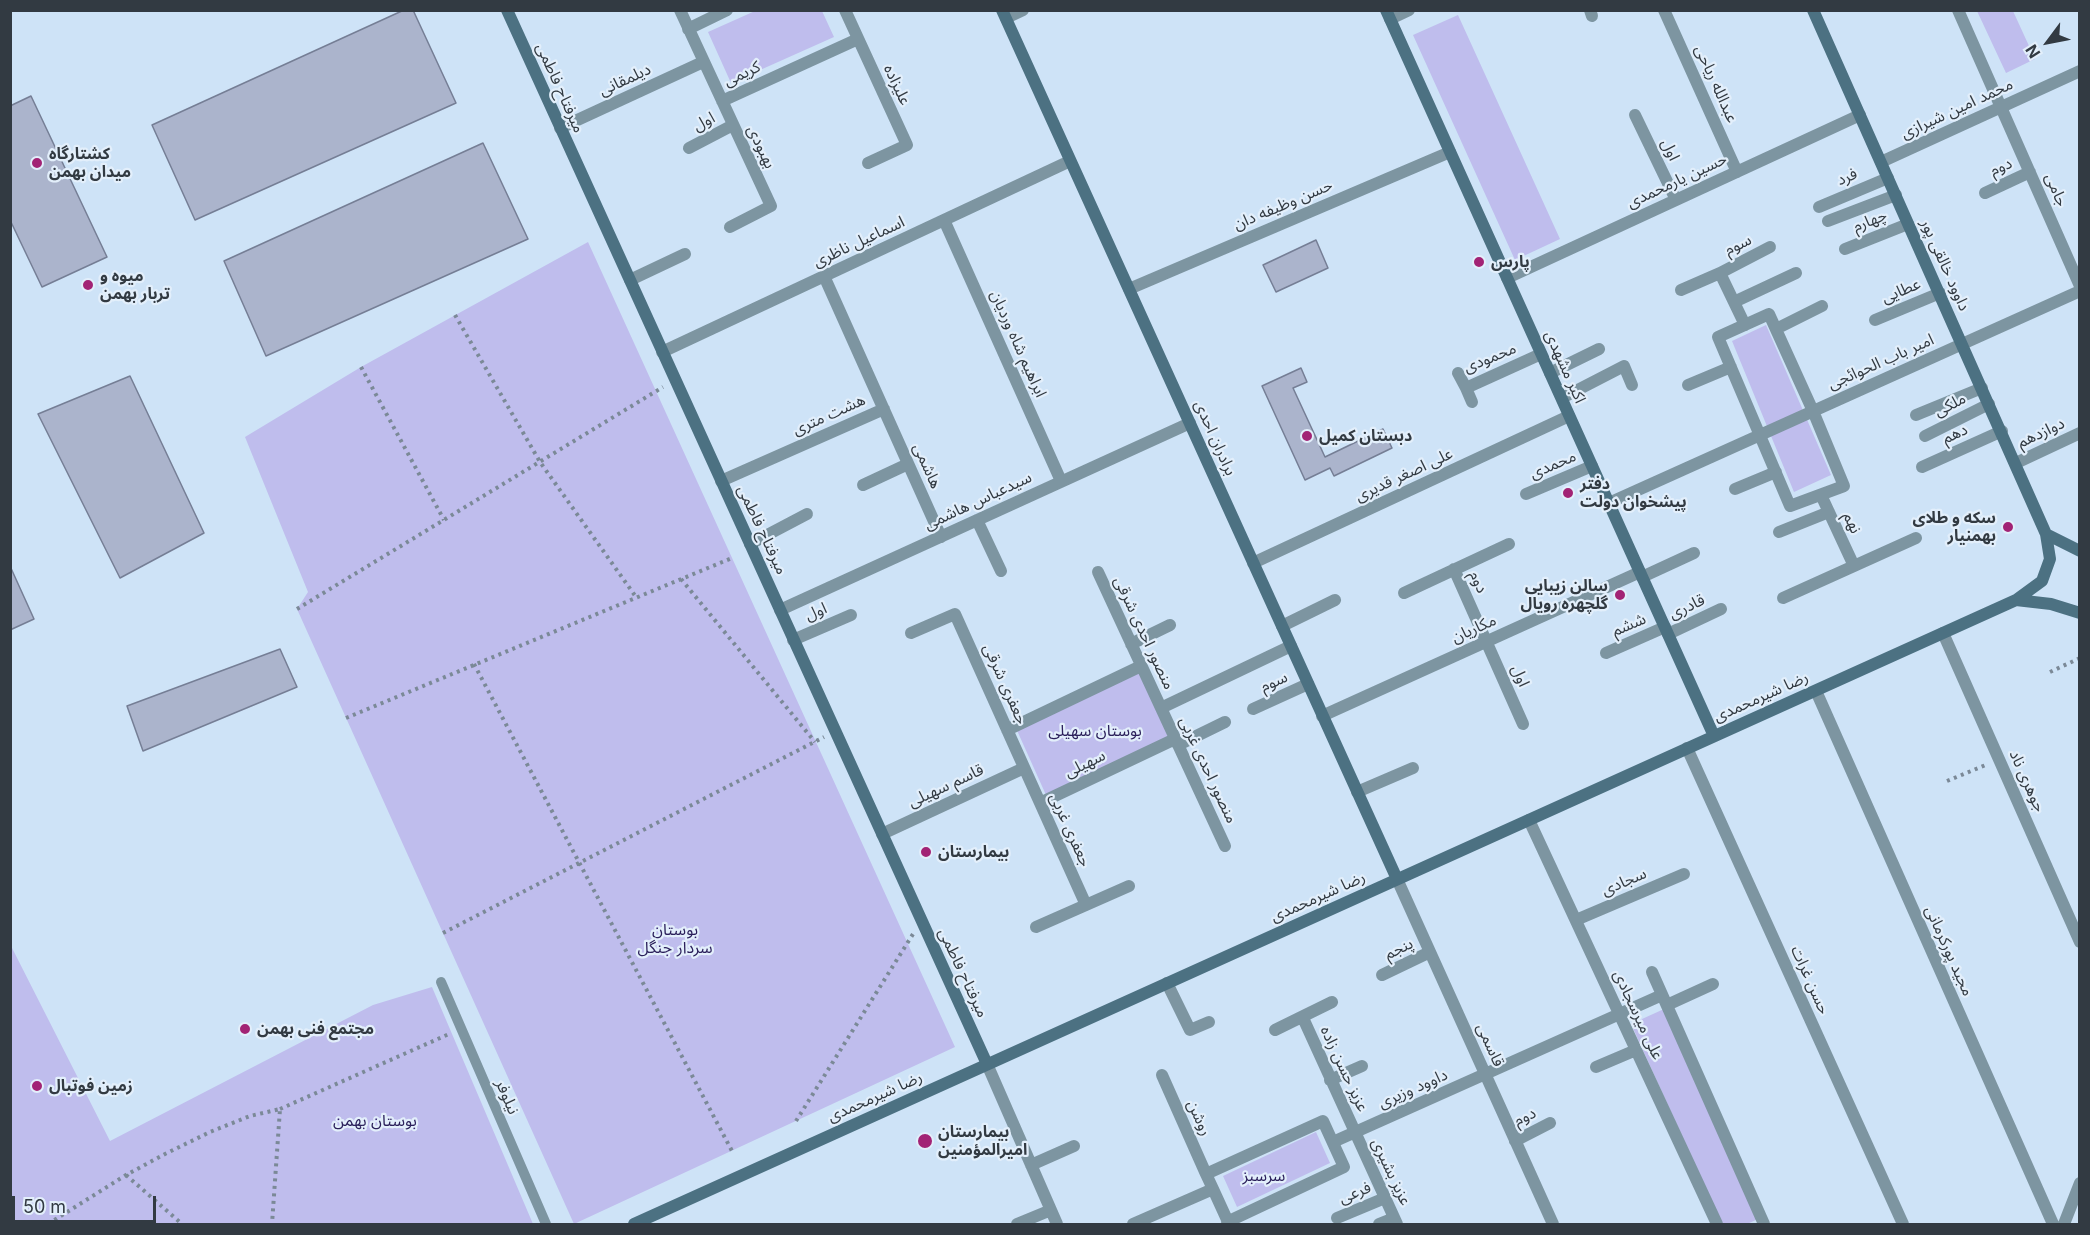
<!DOCTYPE html>
<meta charset="utf-8">
<style>
body{margin:0}
#map{position:relative;width:2090px;height:1235px;overflow:hidden;background:#cee3f7;font-family:Inter,sans-serif}
canvas{display:block}
.frame{position:absolute;inset:0;border:12px solid #323a42;pointer-events:none}
.north{position:absolute;left:2018px;top:12px;width:60px;height:60px;-webkit-text-stroke:4px #e3effb;paint-order:stroke;rotate:238deg;font-size:16px;font-weight:700;line-height:24px;text-align:center;color:#323a42}
.north::after{content:'';display:block;margin:auto;width:21px;height:27px;background:#323a42;clip-path:polygon(50% 0,100% 100%,50% 72%,0 100%)}
.scale{position:absolute;left:12px;top:1196px;width:144px;height:27px;box-sizing:border-box;border:3px solid #323a42;border-top:0;padding-left:8px;font-size:18px;line-height:21px;white-space:nowrap;color:#323a42;-webkit-text-stroke:4px #e3effb;paint-order:stroke}
</style>
<div id="map">
<canvas width="2090" height="1235"></canvas>
<div class="frame"></div>
<div class="north">N</div>
<div class="scale">50 m</div>
</div>
<script>
const ctx = document.querySelector('canvas').getContext('2d');
ctx.lineJoin = 'round';
function fill(path, color) { ctx.fillStyle = color; ctx.fill(path, 'evenodd'); }
const shape = rows => new Path2D(rows.map(r => 'M' + r).join(''));
function strokePath(path, color, width, dash) { ctx.strokeStyle = color; ctx.lineWidth = width; ctx.lineCap = dash ? 'butt' : 'round'; ctx.setLineDash(dash || []); ctx.stroke(path); }
function label(font, color, halo, rows, align = 'center') {
  ctx.font = font + ' Inter,"Noto Sans Arabic",sans-serif'; ctx.lineWidth = 4.5; ctx.setLineDash([]); ctx.textBaseline = 'middle'; ctx.strokeStyle = halo; ctx.fillStyle = color; for (const [text, x, y, turn = 0] of rows) {
    ctx.save(); ctx.translate(x, y); ctx.rotate((+turn || 0) * Math.PI / 180); ctx.textAlign = isNaN(turn) ? turn : align; if (halo) ctx.strokeText(text, 0, 0); ctx.fillText(text, 0, 0); ctx.restore();
  }
}
fill(shape([
 [822,11,834,37,731,83,708,32,755,11],
 [1977,11,2013,11,2035,59,2006,73],
 [1458,15,1560,239,1515,260,1413,35],
 [588,242,955,1047,574,1224,297,609,308,592,245,437,361,367],
 [1766,325,1831,475,1794,492,1732,341],
 [1143,668,1175,737,1046,795,1015,726],
 [11,946,110,1141,373,1005,432,987,533,1224,11,1224],
 [1664,1009,1758,1219,1747,1224,1722,1224,1631,1024],
 [1316,1132,1330,1163,1237,1207,1223,1176]
]), '#bfbded');
const building = shape([
 [404,10,413,10,456,103,195,220,152,125,404,10],
 [31,96,107,257,42,287,10,220,10,106,31,96],
 [483,143,528,239,266,356,224,261,483,143],
 [1316,240,1328,268,1276,292,1263,265,1316,240],
 [1301,368,1307,382,1293,388,1325,457,1383,429,1392,448,1334,476,1330,468,1305,480,1262,386,1301,368],
 [130,376,204,533,120,578,38,414,130,376],
 [10,566,34,619,10,630,10,566],
 [280,649,297,687,143,751,127,706,280,649]
]);
fill(building, '#abb4cc');
strokePath(building, '#757e95', 1.5);
strokePath(shape([
 [455,315,540,462,636,597],
 [361,367,444,520],
 [681,579,815,742],
 [297,609,663,387],
 [474,664,732,1151],
 [2050,672,2080,658],
 [346,718,732,558],
 [1947,781,1988,764],
 [443,933,824,737],
 [280,1109,449,1034],
 [796,1121,913,934],
 [126,1175,182,1224],
 [48,1224,126,1175,165,1154,210,1132,250,1116,280,1109,272,1224]
]), '#7b8997', 4, [3, 4.5]);
strokePath(shape([
 [441,982,546,1224]
]), '#7d95a1', 10);
strokePath(shape([
 [680,10,771,206,730,227],
 [845,10,907,145,868,163],
 [1590,10,1592,16],
 [1664,10,1737,172],
 [1958,10,2080,286],
 [1006,18,1023,10],
 [1390,19,1409,10],
 [688,29,727,10],
 [722,101,858,39],
 [1635,115,1676,200],
 [560,128,703,62],
 [689,148,733,125],
 [1881,162,2080,71],
 [1985,193,2030,172],
 [1819,207,1888,178],
 [944,220,1061,481],
 [1828,221,1896,195],
 [1845,249,1908,224],
 [1720,273,1745,325],
 [824,276,941,537],
 [1507,278,1860,115],
 [630,280,685,254],
 [1129,289,1450,152],
 [1681,290,1720,273,1770,247],
 [1734,302,1796,273],
 [1769,314,1813,411,1844,486,1790,506,1718,337,1769,314],
 [1875,320,1940,293],
 [1776,329,1822,306],
 [662,352,1070,161],
 [1458,373,1466,388,1541,354],
 [1550,373,1599,349],
 [1688,385,1731,367],
 [1466,388,1472,402],
 [1562,398,1624,366,1632,385],
 [1916,415,1982,388],
 [1925,436,1989,404],
 [2016,463,2080,433],
 [1922,467,2002,431],
 [721,481,884,409],
 [863,485,908,464],
 [1735,489,1776,472],
 [1526,494,1592,466],
 [1821,495,1854,566],
 [1609,503,2080,291],
 [977,520,1001,571],
 [1779,532,1829,512],
 [750,544,807,514],
 [1253,563,1569,416],
 [1454,569,1523,724],
 [1098,572,1225,846],
 [1642,577,1694,553],
 [1404,593,1509,544],
 [1783,598,1916,538],
 [780,610,1190,423],
 [1282,626,1335,600],
 [911,633,955,614,1086,905],
 [1943,633,2080,942],
 [1668,634,1721,609],
 [793,640,851,615],
 [1131,644,1170,625],
 [1606,653,1665,627],
 [1816,691,2053,1224],
 [1161,708,1291,646],
 [1253,709,1308,684],
 [1322,716,1640,572],
 [1007,730,1141,666],
 [1178,745,1225,722],
 [1687,748,1903,1224],
 [1357,792,1413,768],
 [1040,803,1175,739],
 [1529,820,1717,1224],
 [882,834,1024,768],
 [1397,879,1553,1224],
 [1576,920,1684,874],
 [1036,927,1129,886],
 [1652,972,1764,1224],
 [1382,975,1430,952],
 [1167,983,1190,1030,1209,1022],
 [1667,1005,1713,984],
 [1303,1018,1397,1224],
 [1275,1030,1332,1002],
 [987,1064,1057,1224],
 [1596,1067,1636,1050],
 [1162,1075,1206,1174],
 [1330,1080,1362,1066],
 [1515,1141,1550,1123],
 [1333,1142,1662,995],
 [1031,1165,1074,1146],
 [1337,1218,1385,1198],
 [1227,1222,1344,1167,1323,1121,1206,1174,1213,1189,1229,1224],
 [1017,1224,1051,1210],
 [1133,1224,1213,1189],
 [1379,1224,1394,1218],
 [2064,1224,2080,1183]
]), '#7d95a1', 12);
strokePath(shape([
 [507,10,987,1064],
 [1002,10,1397,879],
 [1386,10,1714,736],
 [2046,534,2080,551],
 [2016,600,2051,604,2080,613],
 [634,1224,2016,600,2042,581,2050,559,2046,534,1813,10]
]), '#4c7182', 12);
for (const [x, y, r, color] of [
 [37,163,6,"#a22375"],
 [1479,262,6,"#a22375"],
 [88,285,6,"#a22375"],
 [1307,436,6,"#a22375"],
 [1568,493,6,"#a22375"],
 [2008,527,6,"#a22375"],
 [1620,595,6,"#a22375"],
 [926,852,6,"#a22375"],
 [245,1029,6,"#a22375"],
 [37,1086,6,"#a22375"],
 [925,1141,8,"#a22375"]
]) { const dot = new Path2D(); dot.arc(x, y, r, 0, 2 * Math.PI); ctx.fillStyle = color; ctx.fill(dot); strokePath(dot, '#e3effb', 2); }
label('16px', '#323a42', '#e3effb', [
 ["کریمی",742,74,-25],
 ["دیلمقانی",625,80,-25],
 ["عبدالله ریاحی",1716,84,66],
 ["علیزاده",897,85,65],
 ["میرفتاح فاطمی",560,88,66],
 ["محمد امین شیرازی",1957,109,-25],
 ["اول",704,122,-28],
 ["بهبودی",761,147,65],
 ["اول",1670,150,65],
 ["دوم",2001,167,-24],
 ["فرد",1847,177,-23],
 ["حسین یارمحمدی",1677,181,-25],
 ["جامی",2056,190,67],
 ["حسن وظیفه دان",1283,205,-23],
 ["چهارم",1870,221,-22],
 ["اسماعیل ناظری",859,242,-25],
 ["سوم",1738,245,-27],
 ["داوود خالقی پور",1945,265,66],
 ["عطایی",1901,291,-23],
 ["ابراهیم شاه وردیان",1018,344,66],
 ["محمودی",1490,358,-22],
 ["امیر باب الحوائجی",1881,362,-24],
 ["اکبر مشهدی",1565,367,66],
 ["ملکی",1950,405,-27],
 ["هشت متری",829,415,-24],
 ["دوازدهم",2041,433,-25],
 ["دهم",1955,434,-24],
 ["برادران احدی",1215,438,66],
 ["محمدی",1553,465,-23],
 ["هاشمی",927,466,66],
 ["علی اصغر قدیری",1404,475,-25],
 ["سیدعباس هاشمی",978,501,-25],
 ["نهم",1852,523,65],
 ["میرفتاح فاطمی",762,530,65],
 ["دوم",1478,582,65],
 ["قادری",1687,607,-25],
 ["اول",816,612,-23],
 ["ششم",1629,625,-23],
 ["مکاریان",1474,629,-24],
 ["منصور احدی شرقی",1144,633,65],
 ["اول",1520,676,67],
 ["سوم",1274,682,-24],
 ["جعفری شرقی",1005,684,66],
 ["رضا شیرمحمدی",1761,697,-24],
 ["سهیلی",1085,764,-26],
 ["منصور احدی غربی",1208,770,65],
 ["جوهری ناد",2027,781,66],
 ["قاسم سهیلی",946,786,-25],
 ["جعفری غربی",1070,830,66],
 ["سجادی",1624,882,-23],
 ["رضا شیرمحمدی",1318,897,-24],
 ["پنجم",1399,949,-26],
 ["مجید پورکرمانی",1949,951,66],
 ["میرفتاح فاطمی",963,973,65],
 ["حسن غرات",1810,980,66],
 ["علی میرسجادی",1638,1015,65],
 ["قاسمی",1490,1045,66],
 ["عزیز حسن زاده",1344,1069,65],
 ["داوود وزیری",1413,1089,-24],
 ["نیلوفر",507,1097,67],
 ["رضا شیرمحمدی",875,1097,-24],
 ["دوم",1525,1117,-26],
 ["روشن",1199,1118,66],
 ["عزیز بشیری",1391,1172,65],
 ["فرعی",1355,1193,-22]
]);
label('bold 16px', '#323a42', '#e3effb', [
 ["کشتارگاه",49,154],
 ["میدان بهمن",49,172],
 ["پارس",1491,262],
 ["میوه و",100,276],
 ["تربار بهمن",100,294],
 ["دبستان کمیل",1319,436],
 ["دفتر",1580,484],
 ["پیشخوان دولت",1580,502],
 ["سکه و طلای",1996,518,"right"],
 ["بهمنیار",1996,536,"right"],
 ["سالن زیبایی",1608,586,"right"],
 ["گلچهره رویال",1608,604,"right"],
 ["بیمارستان",938,852],
 ["مجتمع فنی بهمن",257,1029],
 ["زمین فوتبال",49,1086],
 ["بیمارستان",938,1132],
 ["امیرالمؤمنین",938,1150]
], 'left');
label('16px', '#2b205b', '#e3effb', [
 ["بوستان سهیلی",1095,731],
 ["بوستان",675,930],
 ["سردار جنگل",675,948],
 ["بوستان بهمن",375,1121],
 ["سرسبز",1264,1176]
]);
</script>
